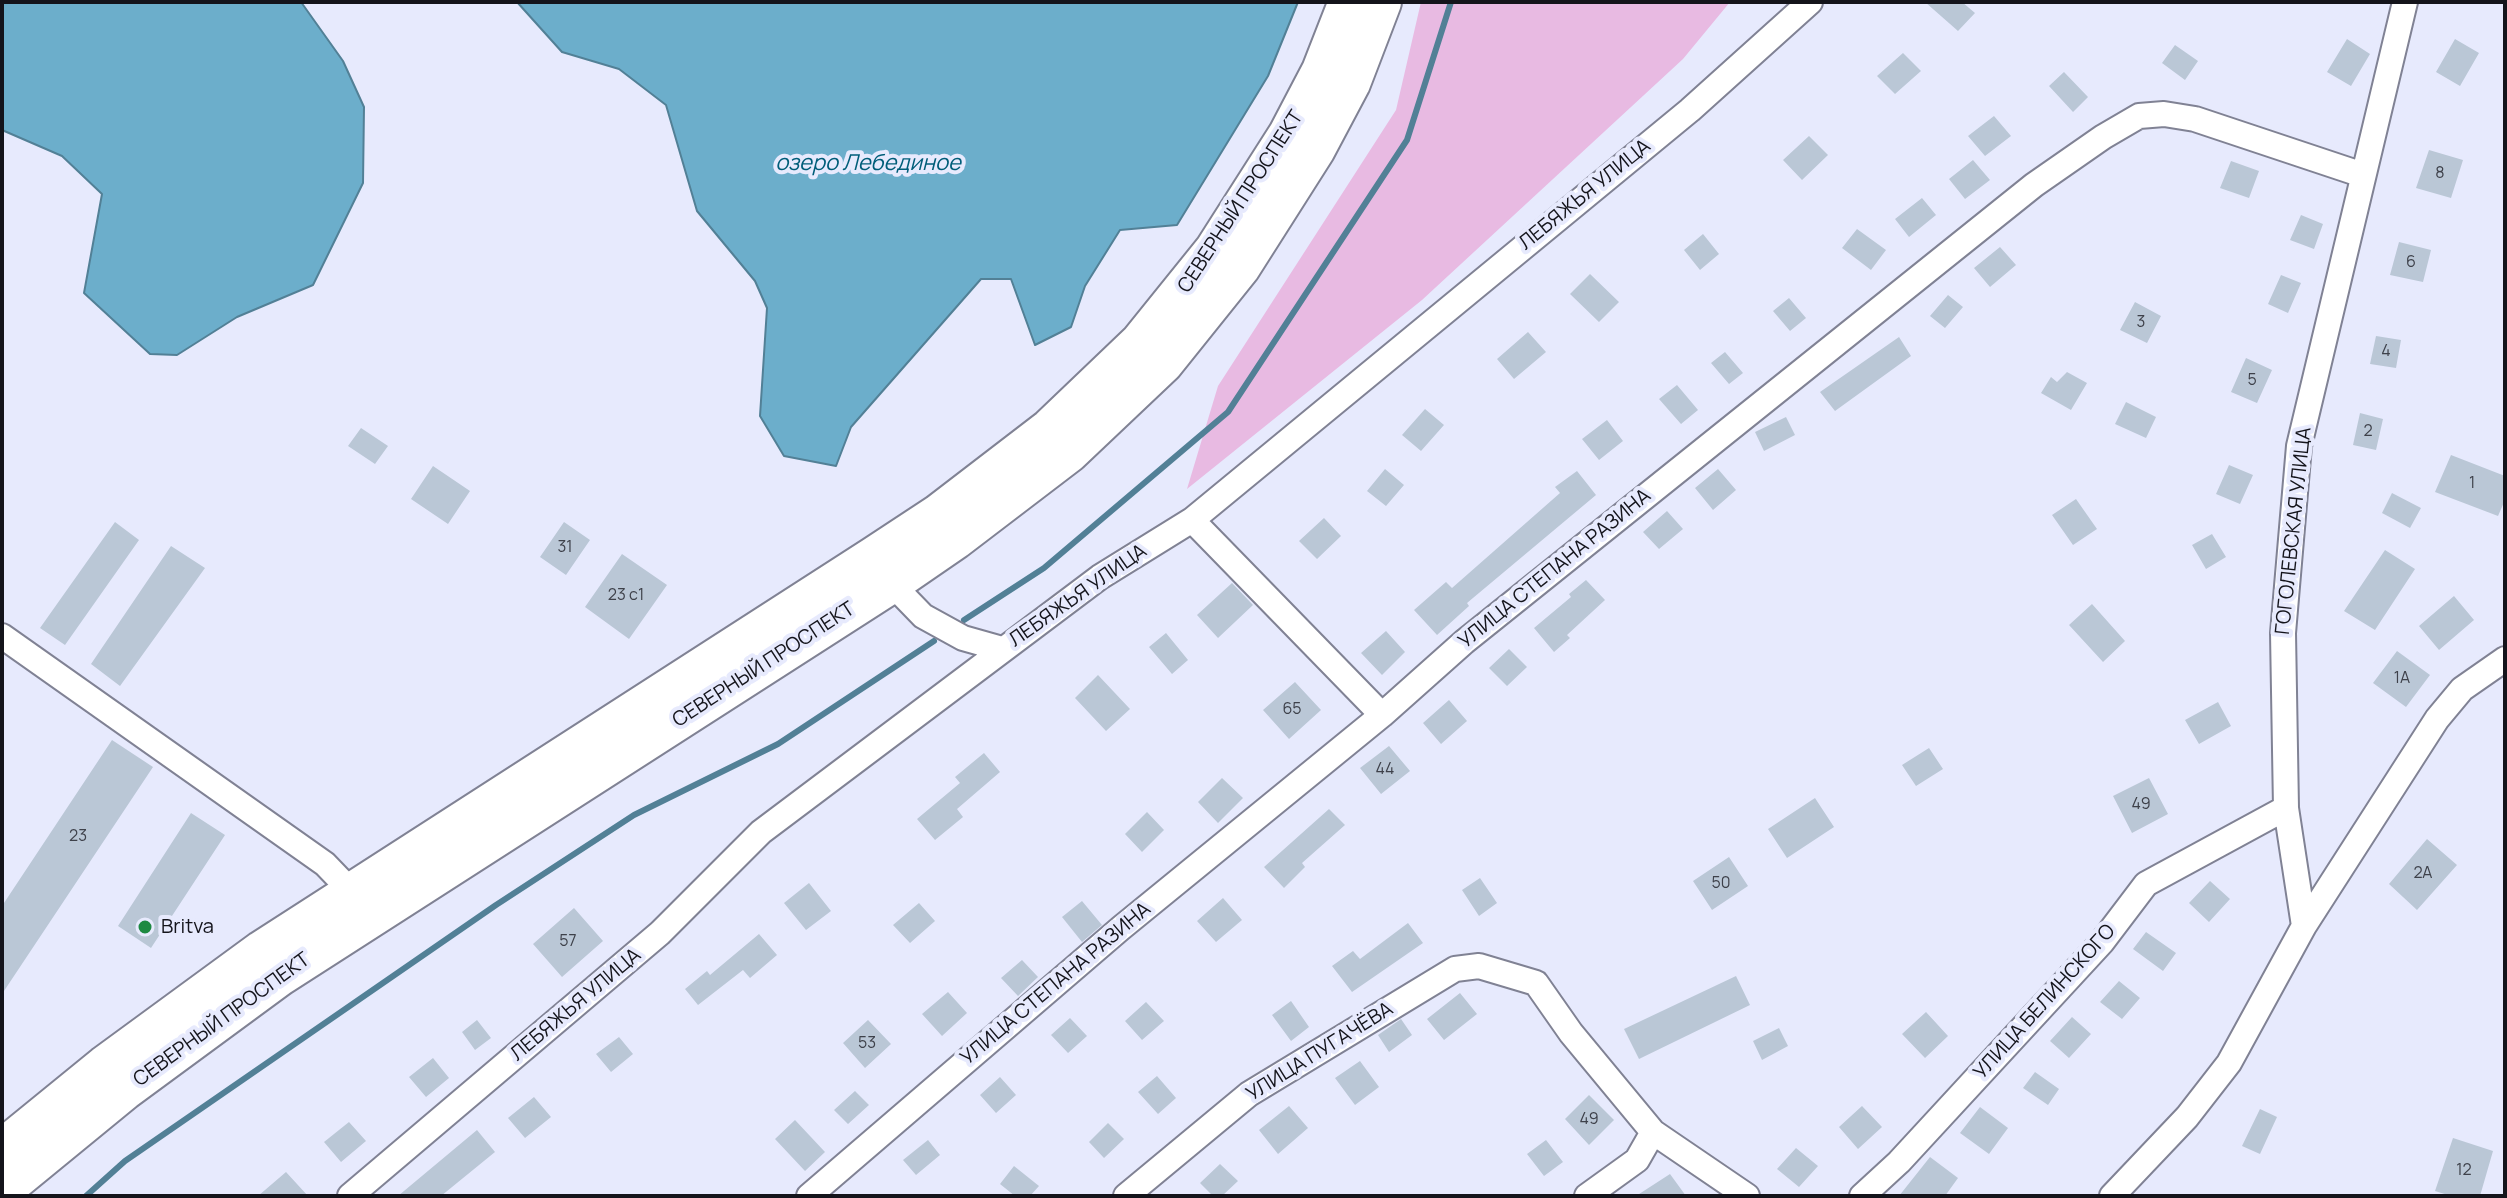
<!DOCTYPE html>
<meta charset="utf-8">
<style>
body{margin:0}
#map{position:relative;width:2507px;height:1198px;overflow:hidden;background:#e7eafd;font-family:Manrope,sans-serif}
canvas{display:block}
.frame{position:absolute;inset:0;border:4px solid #14141b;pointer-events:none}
</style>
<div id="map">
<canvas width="2507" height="1198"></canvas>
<div class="frame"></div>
</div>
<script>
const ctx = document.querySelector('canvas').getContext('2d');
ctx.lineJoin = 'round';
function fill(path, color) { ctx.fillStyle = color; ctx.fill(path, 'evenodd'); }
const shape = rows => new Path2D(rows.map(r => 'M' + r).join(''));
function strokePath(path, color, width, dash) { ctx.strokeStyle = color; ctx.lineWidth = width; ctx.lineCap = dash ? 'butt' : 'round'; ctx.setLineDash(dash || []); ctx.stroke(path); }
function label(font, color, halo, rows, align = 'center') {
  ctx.font = font + ' Manrope,sans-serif'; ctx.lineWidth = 8; ctx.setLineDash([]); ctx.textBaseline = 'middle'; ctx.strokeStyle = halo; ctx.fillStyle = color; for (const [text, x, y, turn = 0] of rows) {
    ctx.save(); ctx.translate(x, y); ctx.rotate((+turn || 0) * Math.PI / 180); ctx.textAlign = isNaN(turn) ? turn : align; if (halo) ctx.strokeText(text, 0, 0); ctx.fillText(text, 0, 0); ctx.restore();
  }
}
fill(shape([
 [1421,2,1730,2,1683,59,1422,300,1187,489,1218,386,1396,110]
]), '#e8bae2');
const water = shape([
 [2,2,301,2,343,61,364,107,363,183,313,285,237,317,177,355,150,354,84,293,102,194,62,156,2,130,2,2],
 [517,2,1298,2,1268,76,1177,225,1120,230,1085,286,1071,327,1035,345,1011,279,981,279,851,427,836,466,784,456,760,416,767,308,755,281,697,211,666,105,619,69,562,52,517,2]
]);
fill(water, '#6caecb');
strokePath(water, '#528096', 2);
strokePath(shape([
 [964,620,1044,568,1228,412,1407,140,1451,2],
 [86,1196,125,1161,496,905,634,815,778,744,934,641]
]), '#528096', 6);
fill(shape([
 [1925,2,1962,2,1975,13,1958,31],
 [2347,39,2370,54,2351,86,2327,72],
 [2455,39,2479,53,2460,86,2436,72],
 [2175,45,2198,61,2185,80,2162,63],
 [1903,53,1921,71,1895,94,1877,76],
 [2064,72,2088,97,2073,112,2049,86],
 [1994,116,2011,136,1985,156,1968,136],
 [1809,136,1828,155,1802,180,1783,160],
 [2429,150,2463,160,2451,198,2416,188],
 [1973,160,1990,180,1965,199,1949,179],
 [2231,161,2259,171,2249,198,2220,188],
 [1922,198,1936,215,1909,237,1895,219],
 [2301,215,2323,224,2314,249,2290,240],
 [1857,229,1886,250,1871,270,1842,248],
 [1703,234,1719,254,1700,270,1684,250],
 [2399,242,2431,250,2423,282,2390,275],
 [2000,247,2016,265,1990,287,1974,268],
 [1590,274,1619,302,1599,322,1570,294],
 [2281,275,2301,283,2288,313,2268,304],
 [1948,295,1963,307,1945,328,1930,316],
 [1789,298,1806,318,1790,331,1773,311],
 [2135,302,2161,316,2147,343,2120,330],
 [1528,332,1546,352,1514,379,1497,359],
 [2376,336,2401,340,2396,368,2370,364],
 [1899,337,1911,356,1835,411,1820,392],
 [1725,352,1743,373,1729,384,1711,363],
 [2246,358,2272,370,2257,403,2231,392],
 [2067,372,2087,383,2071,410,2041,393,2051,377,2057,382],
 [1677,385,1698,410,1681,424,1659,399],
 [2126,402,2156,417,2146,438,2115,424],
 [1425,409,1444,425,1421,451,1402,435],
 [2360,413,2383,419,2376,450,2353,445],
 [1786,417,1795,435,1764,451,1755,432],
 [1607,420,1623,441,1599,460,1582,439],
 [361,428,388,446,375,464,348,446],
 [2451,455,2505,476,2505,500,2498,516,2435,492],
 [2229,465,2253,475,2240,504,2216,494],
 [433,466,470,491,448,524,411,499],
 [1385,469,1404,485,1386,506,1367,491],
 [1718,469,1736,490,1713,510,1695,488],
 [1577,471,1596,495,1467,603,1469,606,1437,635,1414,610,1446,582,1452,588,1560,493,1555,487],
 [2392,493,2421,508,2410,528,2382,513],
 [2076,499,2097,529,2073,545,2052,515],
 [1667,511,1683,529,1659,549,1643,532],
 [1324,518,1341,536,1317,559,1299,541],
 [115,522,139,540,65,645,40,628],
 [564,522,590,540,566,575,540,557],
 [2212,534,2226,557,2206,569,2192,545],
 [171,546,205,568,120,686,91,664],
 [2385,550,2415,569,2375,630,2344,611],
 [622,554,667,585,629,639,585,607],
 [1586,580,1605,600,1567,635,1570,638,1554,652,1534,628,1571,597,1569,594],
 [1232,583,1253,605,1218,638,1197,615],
 [2454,596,2474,620,2439,650,2419,626],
 [2092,604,2125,641,2103,662,2069,625],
 [1386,631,1405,652,1382,675,1361,653],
 [1166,633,1188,660,1172,674,1149,647],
 [1509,649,1527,667,1507,686,1489,668],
 [2397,651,2430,675,2406,707,2373,683],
 [1098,675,1130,709,1106,731,1075,698],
 [1295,682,1321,710,1289,739,1263,710],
 [1449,700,1467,721,1441,744,1423,723],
 [2218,702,2231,726,2199,744,2185,720],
 [112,740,153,767,2,994,2,906],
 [1389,746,1410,771,1381,794,1360,768],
 [1929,748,1943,769,1916,786,1902,765],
 [984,753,1000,772,957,809,963,817,935,840,917,819,960,783,955,777],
 [1222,778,1243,798,1218,823,1198,802],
 [2149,778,2168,814,2132,833,2113,796],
 [1815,798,1834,827,1787,858,1768,829],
 [1329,809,1345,825,1302,863,1305,867,1284,888,1264,867],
 [1147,812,1164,830,1142,852,1125,834],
 [191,813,225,835,151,948,118,926],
 [2427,839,2457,865,2417,910,2389,884],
 [1729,857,1748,886,1712,910,1693,881],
 [1480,878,1497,903,1479,916,1462,890],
 [2210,881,2230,899,2209,922,2189,903],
 [809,883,831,911,806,930,784,903],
 [1223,898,1242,920,1216,942,1197,921],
 [1082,901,1102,925,1082,942,1062,917],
 [919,903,935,921,910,943,893,925],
 [574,908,603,941,562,977,533,944],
 [1408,923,1423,943,1352,992,1332,966,1353,951,1360,959],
 [2146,932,2176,953,2163,971,2133,949],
 [759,934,777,955,750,978,743,970,698,1005,685,989,707,971,710,975],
 [1022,960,1038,977,1018,996,1001,978],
 [1736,976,1750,1005,1639,1059,1624,1029],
 [2119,981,2140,998,2122,1019,2100,1002],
 [948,992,967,1013,942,1036,922,1014],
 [1460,993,1477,1014,1444,1040,1427,1019],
 [1291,1001,1309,1027,1291,1041,1272,1015],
 [1146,1002,1164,1021,1142,1040,1125,1021],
 [1926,1012,1948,1036,1925,1058,1902,1034],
 [2072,1017,2091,1034,2069,1058,2050,1041],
 [1070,1018,1087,1036,1068,1053,1051,1035],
 [1401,1019,1412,1035,1389,1052,1378,1035],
 [477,1020,491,1038,475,1050,462,1032],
 [868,1020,891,1044,865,1068,843,1043],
 [1779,1028,1788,1046,1762,1060,1753,1041],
 [619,1037,633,1054,611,1072,596,1054],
 [433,1058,449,1078,426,1097,409,1077],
 [1360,1061,1379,1087,1355,1105,1335,1078],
 [2035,1072,2059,1089,2048,1105,2023,1088],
 [1157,1076,1176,1098,1158,1114,1138,1092],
 [1000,1077,1016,1095,996,1113,980,1095],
 [855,1091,869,1105,848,1124,834,1110],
 [1589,1095,1614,1120,1589,1145,1565,1119],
 [534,1097,551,1117,525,1138,508,1118],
 [1289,1106,1308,1128,1278,1154,1259,1130],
 [1862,1106,1882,1127,1858,1149,1839,1127],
 [1980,1107,2008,1128,1989,1154,1960,1133],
 [2260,1109,2277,1117,2260,1154,2242,1146],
 [795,1120,825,1152,805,1171,775,1139],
 [349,1122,366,1141,341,1162,324,1142],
 [1108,1123,1124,1139,1104,1158,1089,1142],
 [477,1130,495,1152,441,1196,398,1196],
 [2453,1138,2493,1151,2480,1196,2451,1196,2435,1191],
 [928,1140,940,1155,916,1175,903,1160],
 [1546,1140,1563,1162,1544,1176,1527,1154],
 [1796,1148,1818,1166,1799,1187,1777,1169],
 [1930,1157,1958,1178,1945,1196,1899,1196],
 [1220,1164,1238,1181,1222,1196,1213,1196,1200,1183],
 [1014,1166,1039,1186,1030,1196,1015,1196,1000,1184],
 [286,1172,308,1196,258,1196],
 [1670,1174,1686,1196,1636,1196]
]), '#bac7d6');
const minor = shape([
 [1192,520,1382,715],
 [891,583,923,616,963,638,1002,649],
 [2,636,325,864,351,891],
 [2304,926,2286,808,2283,633,2299,446,2405,2],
 [350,1196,660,933,761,832,1100,577,1192,520,1690,110,1810,2],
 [809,1196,1121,928,1382,715,1464,642,2034,185,2103,137,2139,116,2164,114,2195,119,2363,175],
 [1126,1196,1249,1094,1455,969,1479,966,1536,983,1571,1033,1653,1132,1747,1196],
 [1587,1196,1637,1160,1653,1132],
 [1862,1196,1899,1162,2102,942,2146,884,2286,808],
 [2112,1196,2187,1117,2229,1063,2304,926,2437,719,2462,689,2505,659]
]);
const primary = shape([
 [2,1150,105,1066,262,951,874,557,938,515,1050,429,1140,343,1215,250,1289,134,1322,71,1349,2],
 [2,1190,124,1090,279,976,891,583,955,539,1069,452,1163,363,1240,267,1315,149,1350,83,1381,2]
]);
strokePath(minor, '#808294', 28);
strokePath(primary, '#808294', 44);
strokePath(minor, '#fff', 24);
strokePath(primary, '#fff', 40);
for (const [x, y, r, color] of [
 [145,927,8,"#1d8941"]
]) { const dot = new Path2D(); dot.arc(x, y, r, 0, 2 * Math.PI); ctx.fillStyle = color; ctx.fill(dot); strokePath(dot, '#e7eafd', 3); }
label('16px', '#3e414a', null, [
 ["8",2440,174],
 ["6",2411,263],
 ["3",2141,323],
 ["4",2386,352],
 ["5",2252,381],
 ["2",2368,432],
 ["1",2472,484],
 ["31",565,548],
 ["23 с1",626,596],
 ["1А",2402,679],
 ["65",1292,710],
 ["44",1385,770],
 ["49",2141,805],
 ["23",78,837],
 ["2А",2423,874],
 ["50",1721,884],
 ["57",568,942],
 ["53",867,1044],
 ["49",1589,1120],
 ["12",2464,1171]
]);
label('20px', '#14141b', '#e7eafd', [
 ["ЛЕБЯЖЬЯ УЛИЦА",1585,195,-39],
 ["СЕВЕРНЫЙ ПРОСПЕКТ",1241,202,-57],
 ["ГОГОЛЕВСКАЯ УЛИЦА",2294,531,-84],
 ["УЛИЦА СТЕПАНА РАЗИНА",1555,569,-39],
 ["ЛЕБЯЖЬЯ УЛИЦА",1078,596,-35],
 ["СЕВЕРНЫЙ ПРОСПЕКТ",764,665,-33],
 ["УЛИЦА СТЕПАНА РАЗИНА",1056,984,-40],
 ["УЛИЦА БЕЛИНСКОГО",2045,1002,-48],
 ["ЛЕБЯЖЬЯ УЛИЦА",576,1005,-40],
 ["СЕВЕРНЫЙ ПРОСПЕКТ",222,1020,-36],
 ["УЛИЦА ПУГАЧЁВА",1320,1052,-32]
]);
label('20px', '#14141b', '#e7eafd', [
 ["Britva",161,927]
], 'left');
label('italic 22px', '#005d79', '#e7eafd', [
 ["озеро Лебединое",868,164]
]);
</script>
